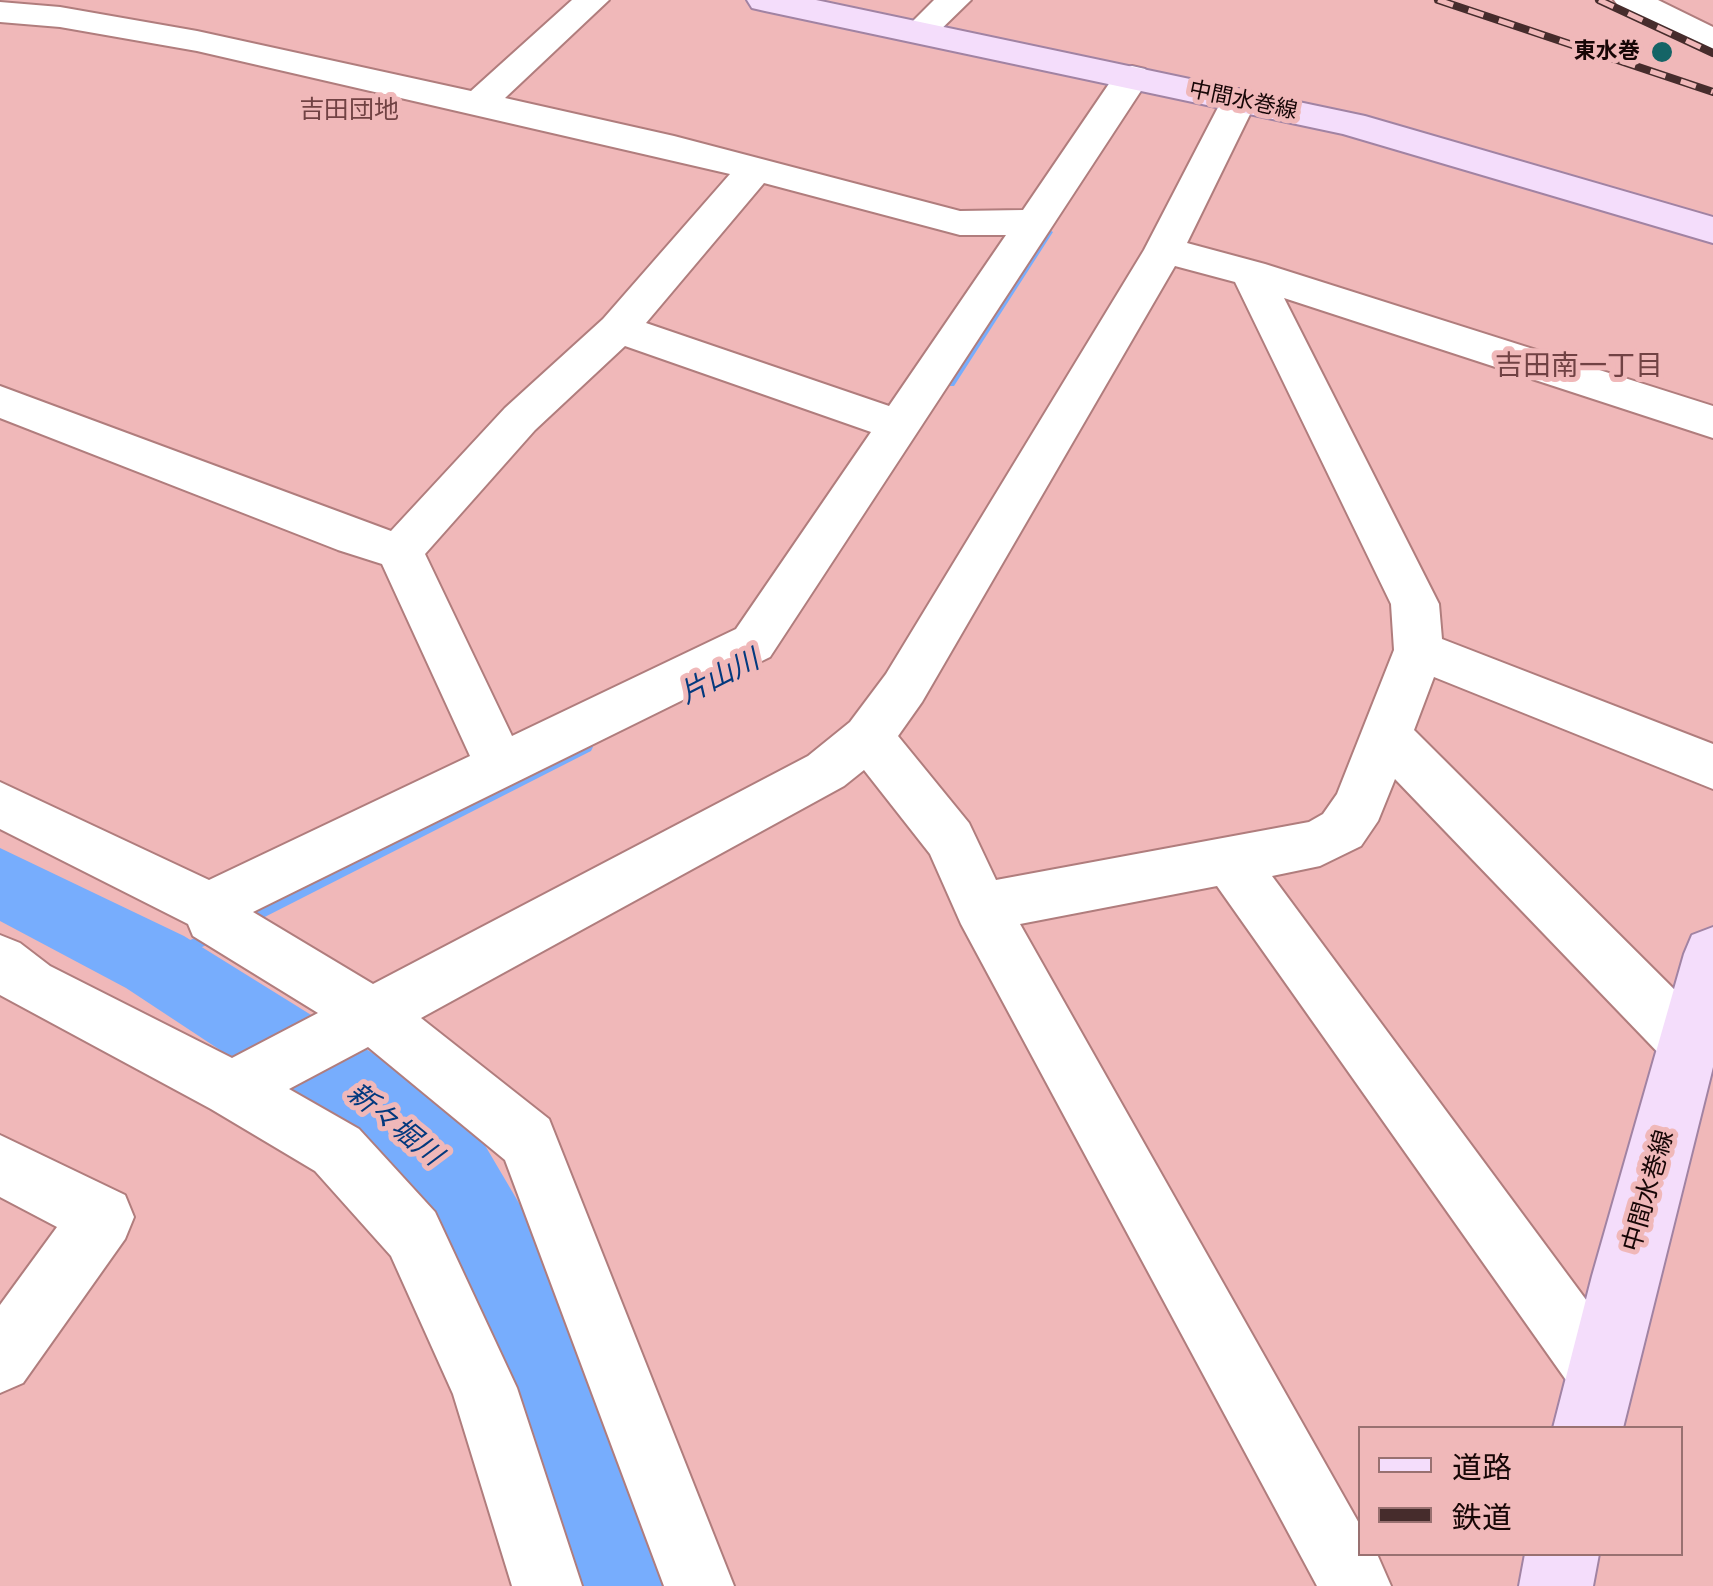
<!DOCTYPE html>
<meta charset="utf-8">
<style>
body{margin:0}
#map{position:relative;width:1713px;height:1586px;overflow:hidden;background:#f0b8b9;font-family:"Fira Sans Condensed","Noto Sans JP",sans-serif}
canvas{display:block}
.legend{position:absolute;left:1358px;top:1426px;width:325px;height:130px;box-sizing:border-box;background:#f0b8b9;border:2px solid #997171;margin:0;padding:12px 18px;list-style:none;font-size:30px;color:#170606}
.legend li{display:flex;align-items:center;gap:20px;height:50px}
.legend b{width:50px;border:2px solid #997171}
</style>
<div id="map">
<canvas width="1713" height="1586"></canvas>
<ul class="legend">
<li><b style="height:12px;background:#f4ddfb"></b>道路</li>
<li><b style="height:12px;background:#462c2c"></b>鉄道</li>
</ul>
</div>
<script>
const ctx = document.querySelector('canvas').getContext('2d');
ctx.lineJoin = 'round';
const shape = rows => new Path2D(rows.map(r => 'M' + r).join(''));
function fill(path, color) { ctx.fillStyle = color; ctx.fill(path, 'evenodd'); }
function strokePath(path, color, width, dash) { ctx.strokeStyle = color; ctx.lineWidth = width; ctx.lineCap = dash ? 'butt' : 'round'; ctx.setLineDash(dash || []); ctx.stroke(path); }
function label(font, color, halo, rows, align = 'center') {
  ctx.font = font + ' "Fira Sans Condensed","Noto Sans JP",sans-serif'; ctx.lineWidth = 10; ctx.setLineDash([]); ctx.textBaseline = 'middle'; ctx.strokeStyle = halo; ctx.fillStyle = color; for (const [text, x, y, turn = 0] of rows) {
    ctx.save(); ctx.translate(x, y); ctx.rotate((+turn || 0) * Math.PI / 180); ctx.textAlign = isNaN(turn) ? turn : align; if (halo) ctx.strokeText(text, 0, 0); ctx.fillText(text, 0, 0); ctx.restore();
  }
}
fill(shape([
 [1048,229,1053,232,954,386,946,386,946,380,1045,230,1048,229],
 [587,742,591,743,593,747,591,751,249,925,244,927,239,925,237,921,239,917,587,742],
 [217,928,222,930,224,934,222,938,160,966,155,968,150,966,148,962,150,958,217,928]
]), '#77adfd');
fill(shape([
 [0,848,184,936,374,1054,423,1089,483,1142,539,1237,576,1313,672,1586,570,1586,499,1354,475,1301,421,1204,363,1147,314,1112,126,988,0,921,0,848]
]), '#77adfd');
const minor = shape([
 [572,0,609,0,505,98,674,136,960,211,1023,210,1119,69,1132,66,1145,69,1150,77,770,657,253,912,373,984,808,756,850,722,886,674,1144,250,1226,92,1239,89,1252,92,1257,100,1187,243,1265,264,1713,406,1713,438,1284,298,1439,604,1442,639,1713,744,1713,789,1434,677,1414,730,1711,1026,1711,1064,1690,1073,1669,1064,1395,779,1378,821,1361,846,1320,866,1272,876,1624,1351,1634,1374,1624,1397,1601,1407,1578,1397,1217,886,1020,924,1360,1525,1360,1554,1377,1554,1391,1586,1317,1586,961,924,930,854,864,770,844,786,421,1018,549,1119,734,1586,664,1586,505,1160,368,1047,289,1089,359,1129,435,1212,517,1388,582,1586,512,1586,453,1394,391,1256,315,1171,211,1109,0,995,0,935,20,943,50,966,232,1058,318,1013,193,936,188,924,0,829,0,782,209,880,470,756,382,564,338,550,0,418,0,386,391,531,505,408,603,319,730,174,197,51,60,27,0,22,0,2,60,7,197,31,471,91,572,0],
 [764,183,960,235,1006,235,889,406,646,323,764,183],
 [1175,266,1235,282,1391,604,1394,650,1337,794,1323,814,1309,822,996,880,969,823,898,736,922,702,1175,266],
 [625,346,871,432,736,629,512,736,425,554,535,430,625,346],
 [934,0,971,0,932,38,920,41,908,38,903,31,934,0],
 [1614,0,1658,0,1713,27,1713,51,1619,7,1614,0],
 [0,1135,125,1195,134,1217,125,1239,23,1383,0,1393,0,1305,57,1227,0,1197,0,1135]
]);
const major = shape([
 [747,0,816,0,1365,116,1713,217,1713,243,1343,134,765,11,752,8,747,0],
 [1713,927,1713,1067,1623,1428,1553,1428,1592,1276,1684,954,1692,935,1713,927],
 [1525,1554,1599,1554,1593,1586,1519,1586,1525,1554]
]);
strokePath(minor, '#b07d7d', 4);
strokePath(major, '#a183a3', 4);
fill(minor, '#fff');
fill(major, '#f4ddfb');
const rail = shape([
 [1438,0,1713,92],
 [1599,0,1713,53]
]);
strokePath(rail, '#462c2c', 8);
strokePath(rail, '#f0b8b9', 5, [16]);
for (const [x, y, r, color] of [
 [1662,52,12,"#146466"]
]) { const dot = new Path2D(); dot.arc(x, y, r, 0, 2 * Math.PI); ctx.fillStyle = color; ctx.fill(dot); strokePath(dot, '#f0b8b9', 4); }
label('bold 22px', '#170606', '#f0b8b9', [
 ["東水巻",1640,52]
], 'right');
label('22px', '#170606', '#f0b8b9', [
 ["中間水巻線",1243,101,12]
]);
label('25px', '#714244', '#f0b8b9', [
 ["吉田団地",349,111]
]);
label('25px', '#170606', '#f0b8b9', [
 ["中間水巻線",1649,1191,-74]
]);
label('28px', '#714244', '#f0b8b9', [
 ["吉田南一丁目",1579,367]
]);
label('italic 28px', '#03397e', '#f0b8b9', [
 ["片山川",720,678,-27],
 ["新々堀川",394,1125,39]
]);
</script>
